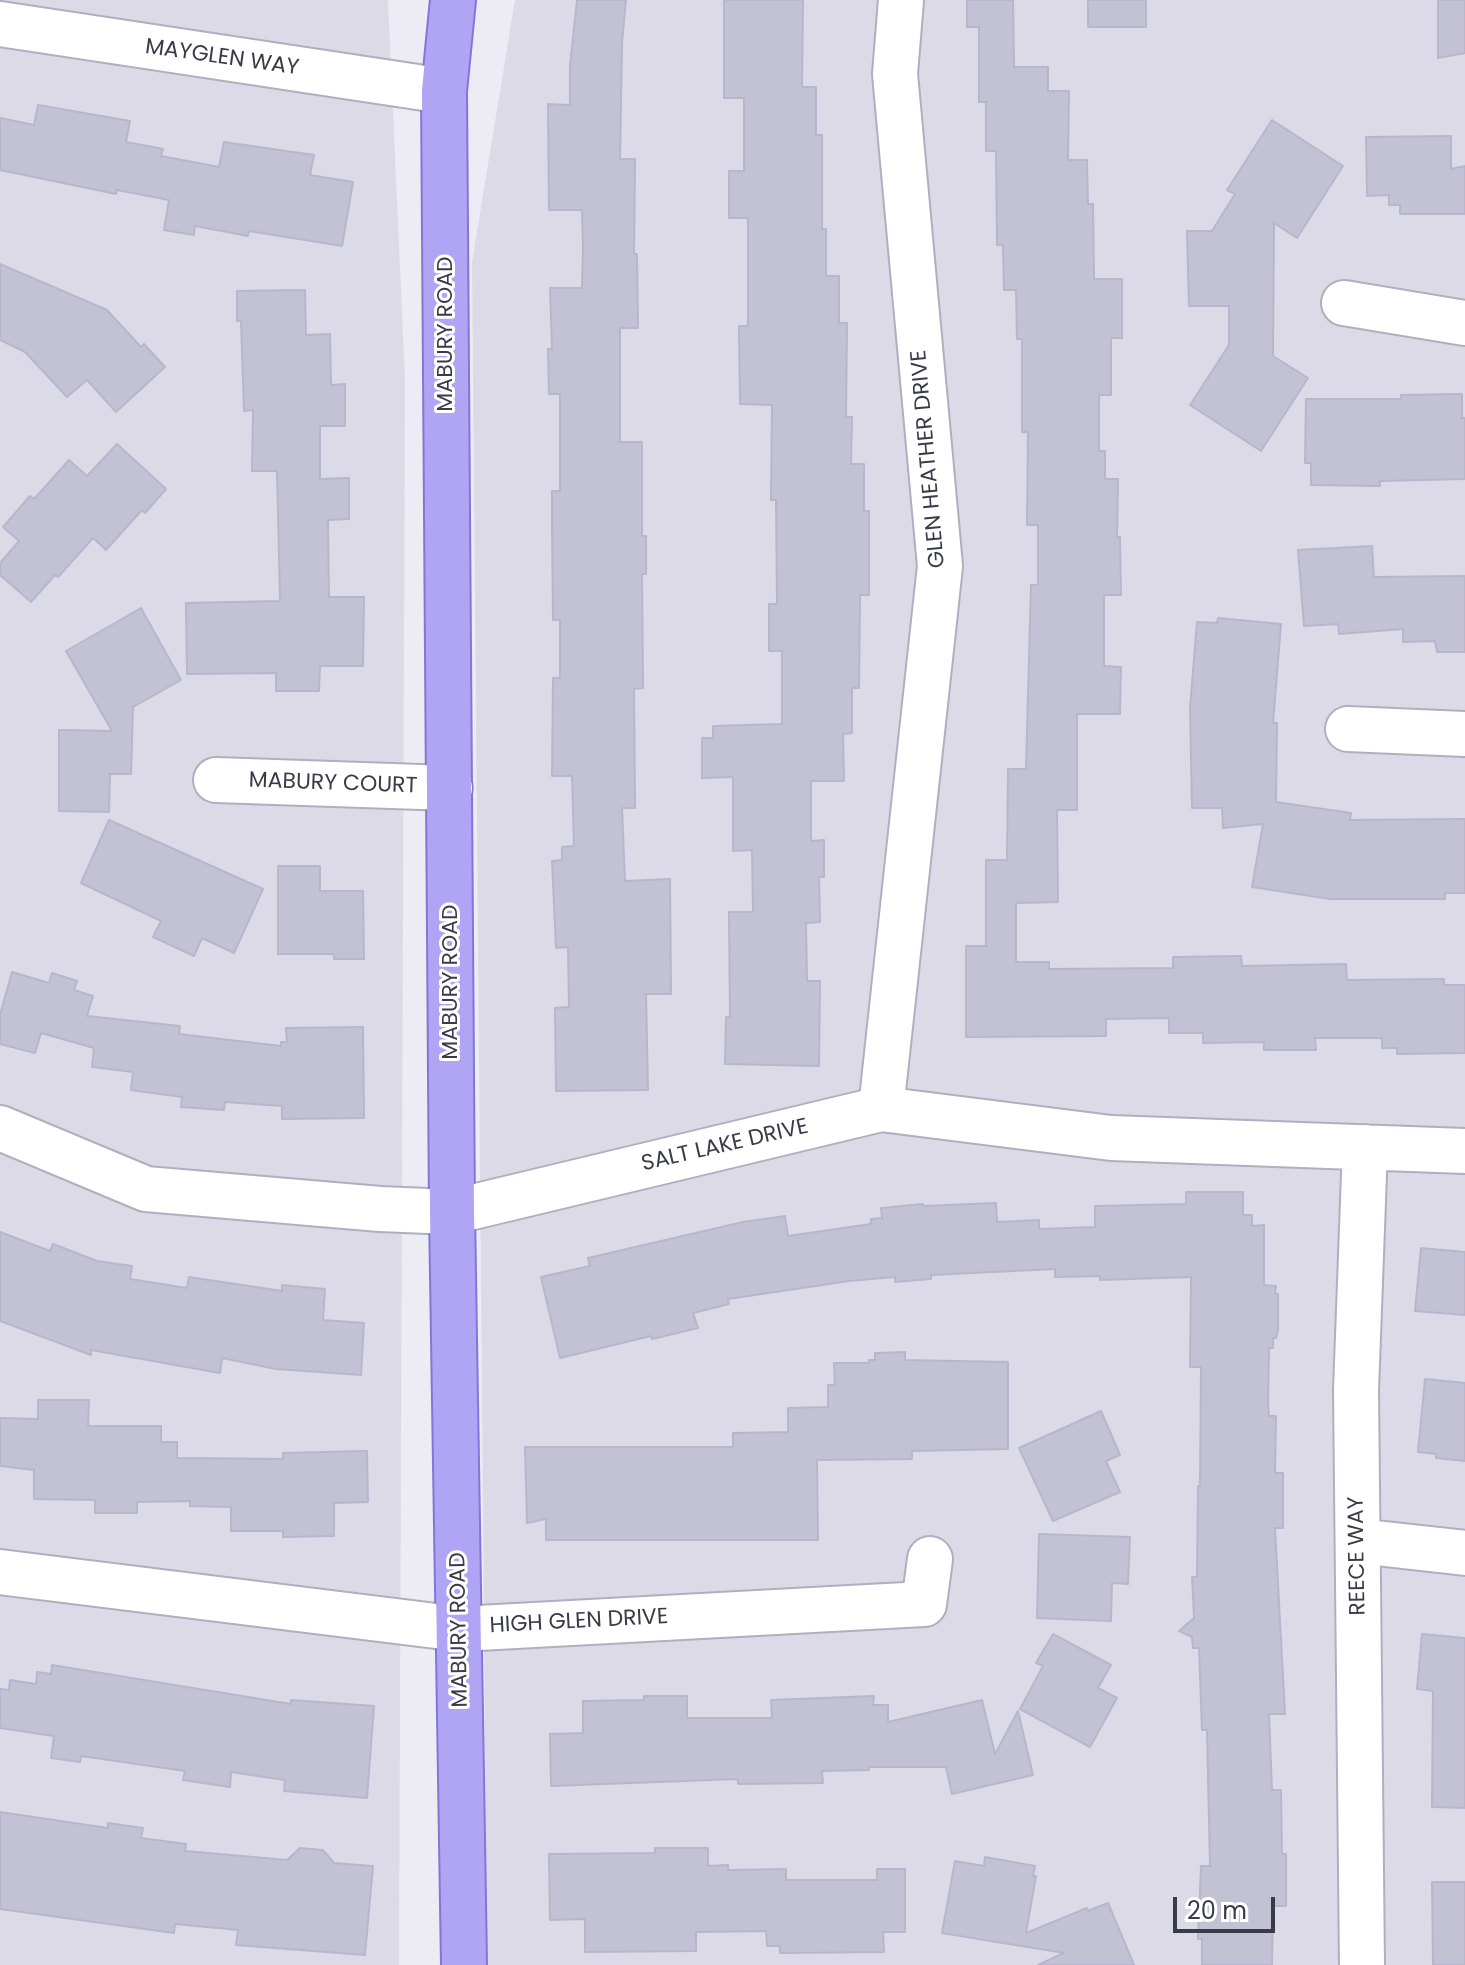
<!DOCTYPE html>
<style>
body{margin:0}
#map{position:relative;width:1465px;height:1965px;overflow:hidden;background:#edebf4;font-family:Poppins,sans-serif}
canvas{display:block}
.scale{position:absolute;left:1173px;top:1897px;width:102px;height:36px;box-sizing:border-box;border:4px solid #3a3a48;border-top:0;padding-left:10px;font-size:24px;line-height:28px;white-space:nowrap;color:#3a3a48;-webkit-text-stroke:6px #fff;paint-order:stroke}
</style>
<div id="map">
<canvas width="1465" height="1965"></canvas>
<div class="scale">20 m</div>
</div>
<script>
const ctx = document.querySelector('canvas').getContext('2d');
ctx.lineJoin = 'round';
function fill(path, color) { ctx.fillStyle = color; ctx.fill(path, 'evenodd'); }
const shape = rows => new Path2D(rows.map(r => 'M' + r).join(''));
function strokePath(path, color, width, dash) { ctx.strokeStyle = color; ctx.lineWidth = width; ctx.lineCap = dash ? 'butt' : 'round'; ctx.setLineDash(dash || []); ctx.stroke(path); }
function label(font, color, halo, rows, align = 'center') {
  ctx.font = font + ' Poppins,sans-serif'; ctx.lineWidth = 6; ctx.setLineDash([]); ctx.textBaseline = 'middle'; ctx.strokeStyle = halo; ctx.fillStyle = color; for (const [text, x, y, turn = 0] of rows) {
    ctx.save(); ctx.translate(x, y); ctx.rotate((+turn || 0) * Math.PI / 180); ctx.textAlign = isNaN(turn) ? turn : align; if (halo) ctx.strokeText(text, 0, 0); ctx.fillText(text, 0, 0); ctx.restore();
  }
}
fill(shape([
 [0,0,388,0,405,379,399,1965,0,1965],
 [515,0,1465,0,1465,1965,487,1965,472,262]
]), '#dcdae7');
const building = shape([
 [577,0,626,0,622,43,620,159,635,159,634,254,637,254,638,328,620,328,620,442,642,442,642,536,646,536,646,574,642,574,643,688,634,689,635,808,622,808,625,881,670,879,671,994,646,994,648,1090,556,1091,555,1008,569,1007,568,947,556,948,552,861,562,860,562,847,574,846,572,776,552,776,553,678,560,678,560,620,553,620,552,526,552,491,560,491,560,394,549,394,548,349,552,349,550,288,582,288,583,248,582,210,549,210,548,104,570,105,570,66,577,0],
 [724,0,803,0,802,87,816,87,816,135,822,135,822,229,826,229,826,276,839,276,839,323,847,323,846,417,852,417,851,464,864,464,864,511,869,511,869,595,860,595,859,688,852,688,852,733,843,734,844,781,811,781,811,841,824,840,824,877,819,877,820,922,806,923,807,981,820,981,819,1066,725,1064,726,1017,730,1017,729,912,753,912,752,850,733,851,733,777,702,778,702,738,713,738,713,726,782,724,782,651,769,651,769,604,777,604,776,500,771,500,772,405,740,404,739,326,748,326,748,218,729,218,729,171,744,171,744,98,724,98,724,0],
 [967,0,1013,0,1014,67,1048,67,1048,91,1069,91,1068,160,1087,160,1088,204,1093,204,1094,279,1122,279,1122,338,1111,338,1111,395,1099,395,1099,451,1105,451,1105,479,1118,479,1117,537,1120,537,1121,595,1104,595,1104,666,1121,667,1120,714,1077,714,1077,810,1057,810,1058,902,1016,903,1016,962,1049,962,1049,969,1173,968,1173,957,1241,956,1242,966,1346,964,1347,980,1444,979,1444,985,1465,985,1465,1053,1397,1054,1397,1048,1382,1048,1382,1038,1315,1038,1316,1050,1264,1050,1264,1042,1203,1043,1203,1033,1169,1033,1169,1018,1106,1019,1106,1036,966,1037,966,946,986,946,986,860,1007,860,1008,769,1026,769,1031,585,1038,585,1038,525,1027,525,1028,432,1022,432,1022,339,1017,339,1016,290,1004,290,1003,245,997,245,996,151,986,151,986,102,979,102,979,27,967,27,967,0],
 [1088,0,1146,0,1146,27,1088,27,1088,0],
 [1438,0,1465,0,1465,53,1438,58,1438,0],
 [38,105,130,121,126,142,163,149,161,156,219,167,224,142,314,155,310,175,353,182,342,246,249,231,248,236,195,226,194,235,164,230,169,200,117,190,116,194,0,170,0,118,34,125,38,105],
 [1272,120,1343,166,1297,238,1274,223,1273,356,1308,378,1261,451,1190,405,1229,345,1229,306,1189,306,1187,231,1212,231,1235,194,1227,190,1272,120],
 [1451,136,1451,169,1465,166,1465,214,1400,214,1400,205,1389,205,1389,195,1367,196,1366,137,1451,136],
 [0,264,107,310,141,347,144,344,165,367,116,412,87,380,67,397,25,352,0,340,0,264],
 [305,290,306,335,330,334,331,385,345,384,345,426,320,426,320,479,349,478,349,519,328,520,329,597,364,597,363,666,320,666,319,691,276,691,276,673,187,674,186,603,280,601,277,471,252,471,253,410,244,411,241,321,237,321,237,291,305,290],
 [1462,394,1462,418,1465,418,1465,479,1380,481,1380,486,1311,485,1311,463,1305,463,1306,399,1401,399,1401,395,1462,394],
 [117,444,166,489,145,513,142,510,106,550,93,538,58,577,55,575,31,602,0,575,0,563,19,541,3,527,30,496,34,499,69,460,87,476,117,444],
 [1372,546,1374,577,1465,576,1465,652,1437,652,1435,641,1403,642,1403,629,1339,634,1338,624,1304,626,1298,550,1372,546],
 [141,608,181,680,133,707,131,774,110,774,109,812,59,811,59,730,112,731,66,651,141,608],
 [1218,618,1281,624,1273,723,1277,723,1276,802,1351,813,1350,820,1465,819,1465,893,1445,893,1445,899,1330,899,1252,887,1263,824,1223,828,1222,808,1192,808,1190,708,1197,622,1217,623,1218,618],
 [109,820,263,889,234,953,202,938,194,956,153,937,161,921,81,883,109,820],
 [278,866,320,866,320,891,363,891,364,959,334,959,334,954,278,954,278,866],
 [12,972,49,983,52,973,77,981,74,990,93,996,87,1016,180,1026,179,1034,281,1046,281,1042,287,1042,286,1028,363,1027,364,1118,282,1119,282,1106,225,1102,224,1110,181,1107,182,1097,131,1090,133,1072,92,1067,94,1048,41,1033,35,1053,0,1044,0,1015,12,972],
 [1186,1192,1243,1192,1243,1215,1252,1215,1252,1226,1264,1225,1264,1285,1276,1286,1275,1293,1278,1294,1278,1330,1276,1338,1273,1338,1273,1348,1269,1348,1268,1403,1269,1416,1276,1416,1275,1473,1283,1473,1283,1528,1275,1528,1285,1714,1269,1714,1272,1790,1281,1790,1282,1854,1286,1854,1286,1906,1273,1906,1272,1965,1202,1965,1202,1939,1198,1939,1201,1866,1210,1866,1207,1730,1202,1730,1199,1648,1193,1648,1192,1637,1179,1631,1194,1618,1192,1577,1197,1577,1198,1486,1200,1486,1201,1367,1190,1367,1191,1277,1100,1280,1100,1276,1055,1277,1055,1269,931,1275,931,1279,895,1282,895,1277,849,1281,728,1299,729,1304,693,1313,698,1328,652,1339,651,1336,560,1358,541,1277,590,1266,588,1258,743,1222,785,1216,788,1236,871,1224,871,1219,882,1218,881,1208,923,1204,923,1206,996,1203,997,1222,1039,1220,1039,1229,1095,1227,1095,1206,1186,1204,1186,1192],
 [0,1232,50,1251,53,1244,97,1261,132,1266,130,1279,187,1288,189,1277,282,1291,282,1285,325,1289,323,1320,364,1323,361,1375,276,1369,222,1358,220,1373,91,1350,91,1355,0,1321,0,1232],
 [1421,1248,1465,1252,1465,1315,1415,1311,1421,1248],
 [905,1352,905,1360,1008,1362,1008,1449,912,1451,912,1459,817,1460,818,1540,546,1540,546,1519,527,1523,525,1447,733,1447,733,1433,788,1432,788,1408,828,1407,828,1385,835,1385,834,1363,869,1363,869,1360,875,1360,875,1353,905,1352],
 [1425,1379,1465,1383,1465,1461,1436,1458,1436,1454,1418,1452,1425,1379],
 [38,1400,89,1400,88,1426,161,1426,161,1442,177,1442,177,1458,283,1459,283,1453,367,1451,368,1502,334,1503,334,1536,283,1537,283,1531,231,1531,231,1507,190,1506,190,1501,137,1502,137,1513,95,1513,95,1500,34,1499,34,1470,0,1466,0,1418,38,1419,38,1400],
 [1101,1411,1120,1455,1106,1461,1120,1492,1053,1521,1019,1448,1101,1411],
 [1039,1534,1130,1537,1128,1584,1112,1583,1111,1621,1037,1618,1039,1534],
 [1053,1634,1111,1665,1098,1688,1117,1698,1090,1747,1020,1709,1043,1666,1036,1663,1053,1634],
 [1422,1634,1465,1638,1465,1808,1432,1807,1433,1691,1417,1689,1422,1634],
 [52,1665,291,1704,291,1700,374,1706,367,1798,284,1791,285,1780,231,1772,230,1787,183,1780,185,1771,81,1756,80,1762,51,1758,54,1736,0,1728,0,1689,9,1690,10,1680,36,1684,37,1672,51,1674,52,1665],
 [644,1696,687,1696,687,1718,772,1718,771,1700,874,1696,873,1705,888,1705,888,1722,982,1700,995,1754,1018,1711,1033,1775,952,1794,946,1767,869,1767,869,1770,822,1771,823,1783,738,1784,738,1779,551,1786,550,1734,583,1733,583,1701,644,1700,644,1696],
 [0,1812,108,1828,108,1823,143,1828,141,1838,186,1844,185,1851,287,1860,300,1848,323,1850,334,1863,373,1866,365,1955,236,1945,238,1930,175,1924,174,1933,0,1909,0,1812],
 [655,1848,708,1848,708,1866,728,1865,728,1870,786,1869,786,1880,877,1880,877,1869,905,1869,905,1932,883,1932,884,1952,780,1953,780,1946,767,1946,766,1931,696,1932,696,1951,585,1952,585,1919,550,1920,549,1854,655,1853,655,1848],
 [985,1857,1035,1866,1033,1876,1036,1876,1026,1933,1087,1908,1088,1911,1108,1903,1134,1965,1038,1965,1064,1953,942,1933,955,1861,984,1866,985,1857],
 [1432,1882,1465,1882,1465,1965,1433,1965,1432,1882]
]);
fill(building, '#c3c2d4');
strokePath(building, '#b7b6cf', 2);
const minor = shape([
 [0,24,444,91],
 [1344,303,1465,323],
 [1348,729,1465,734],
 [216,780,450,788],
 [881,1109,940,566,895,74,901,0],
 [0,1128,146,1189,380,1209,452,1212,881,1109,1111,1138,1465,1151],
 [1358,1541,1465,1553],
 [0,1572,460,1629,924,1604,930,1559],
 [1362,1965,1356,1390,1365,1147]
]);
const major = shape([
 [453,0,444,91,452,1212,464,1965]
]);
strokePath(minor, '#b0afbf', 48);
strokePath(major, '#8376d8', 48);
strokePath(minor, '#fff', 44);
strokePath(major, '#b0a5f4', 44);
label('22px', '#3a3a48', '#fff', [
 ["MAYGLEN WAY",222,58,8],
 ["MABURY ROAD",446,334,-90],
 ["GLEN HEATHER DRIVE",929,459,-95],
 ["MABURY COURT",333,784,2],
 ["MABURY ROAD",451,982,-90],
 ["SALT LAKE DRIVE",725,1146,-13],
 ["REECE WAY",1358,1556,-91],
 ["HIGH GLEN DRIVE",579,1622,-3],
 ["MABURY ROAD",460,1630,-91]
]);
</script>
